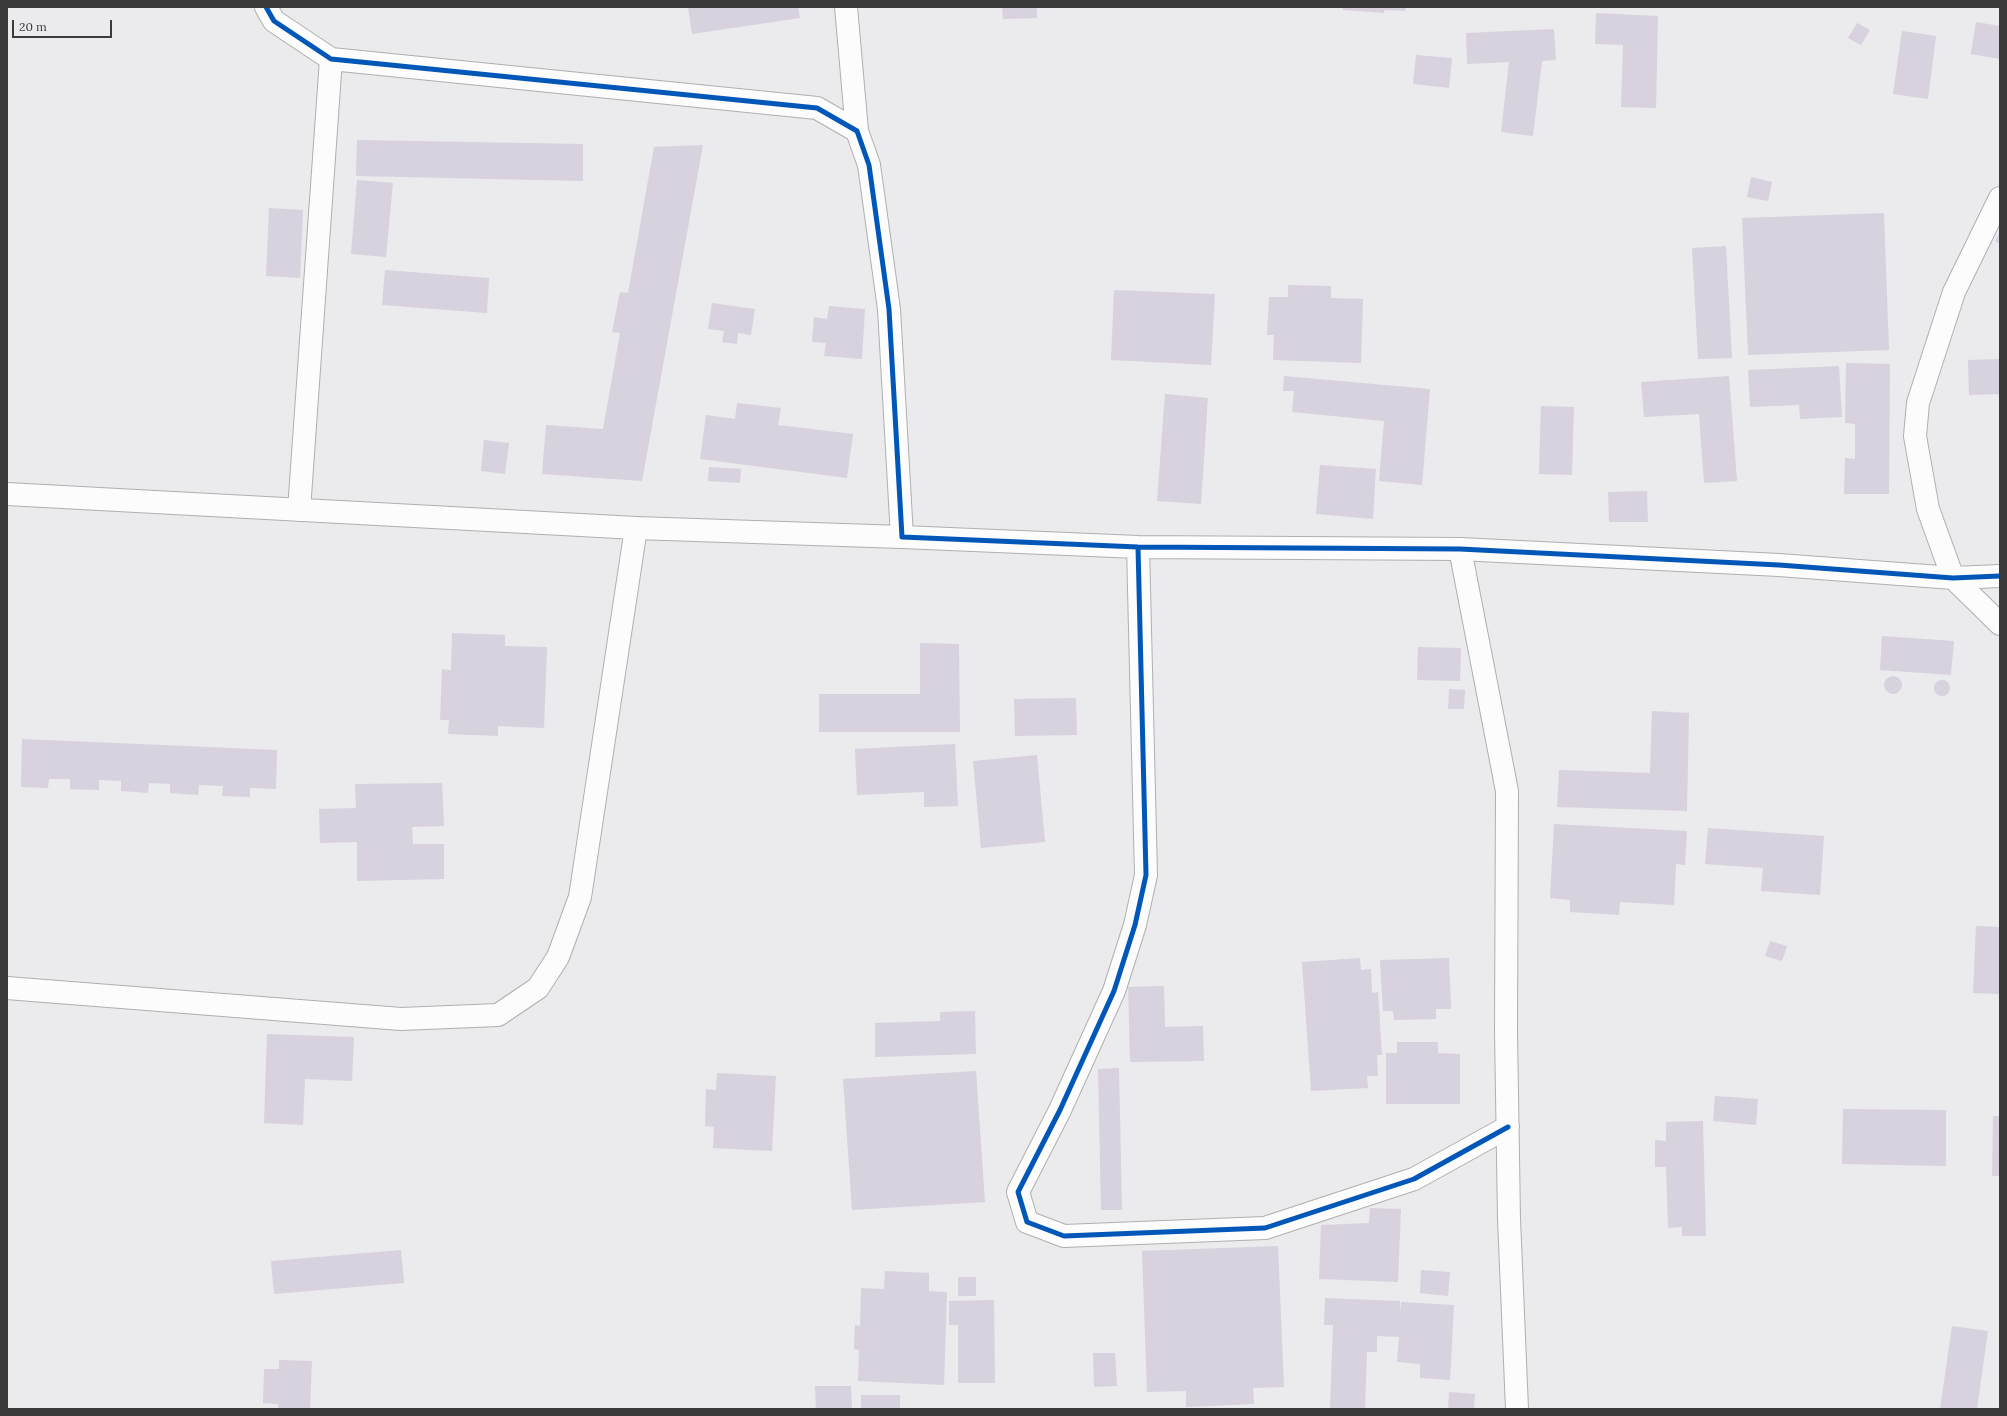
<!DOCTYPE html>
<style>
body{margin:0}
#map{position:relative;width:2007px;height:1416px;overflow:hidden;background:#ebeaec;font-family:Lora,serif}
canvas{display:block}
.frame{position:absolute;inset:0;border:8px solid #3b3a3b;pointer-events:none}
.scale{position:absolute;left:12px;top:20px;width:100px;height:18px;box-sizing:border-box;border:2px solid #3b3a3b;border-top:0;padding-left:5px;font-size:12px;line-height:14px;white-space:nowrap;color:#3b3a3b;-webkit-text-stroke:3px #ebe9ed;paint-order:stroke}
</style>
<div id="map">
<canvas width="2007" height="1416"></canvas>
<div class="frame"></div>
<div class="scale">20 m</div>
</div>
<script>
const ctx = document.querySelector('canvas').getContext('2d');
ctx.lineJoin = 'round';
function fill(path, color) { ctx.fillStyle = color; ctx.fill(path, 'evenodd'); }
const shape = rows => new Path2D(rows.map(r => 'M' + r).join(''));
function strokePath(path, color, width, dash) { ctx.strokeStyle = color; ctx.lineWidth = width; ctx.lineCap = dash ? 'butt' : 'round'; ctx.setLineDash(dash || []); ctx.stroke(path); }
fill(shape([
 [688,7,798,7,800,18,692,34],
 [1002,7,1037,7,1037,18,1003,19],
 [1343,7,1406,7,1405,11,1384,10,1384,13,1343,10],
 [1596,13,1658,16,1656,108,1621,107,1623,45,1595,44],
 [1976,22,2000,26,2000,59,1971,54],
 [1857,23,1870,30,1861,45,1848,38],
 [1554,29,1556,60,1542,61,1533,136,1501,132,1509,62,1467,64,1466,33],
 [1902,31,1936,36,1928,99,1893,94],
 [1416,55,1452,58,1449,88,1413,84],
 [357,140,583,144,583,181,356,176],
 [703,145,642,481,542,474,546,425,603,429,620,333,612,332,620,292,628,293,654,147],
 [1751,177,1772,182,1768,201,1747,197],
 [357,180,393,183,386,257,351,254],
 [269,208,303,210,300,278,266,276],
 [1884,213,1889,350,1748,355,1742,218],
 [2000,232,2000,244,1995,241],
 [1726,246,1732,358,1698,359,1692,248],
 [385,270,489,278,487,313,382,305],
 [1288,285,1331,286,1331,298,1363,299,1361,363,1273,360,1274,335,1267,335,1269,297,1288,297],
 [1114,290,1215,294,1211,365,1111,360],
 [712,303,755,309,751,335,738,333,737,344,722,342,724,331,708,329],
 [829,306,865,309,862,359,824,356,826,343,812,342,814,317,827,319],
 [2000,359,2000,394,1969,395,1968,360],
 [1846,363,1890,364,1889,494,1844,494,1845,458,1855,459,1855,424,1845,423],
 [1839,366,1842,417,1800,419,1799,405,1750,407,1748,370],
 [1284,376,1430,389,1422,485,1379,481,1384,421,1292,412,1294,391,1283,391],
 [1729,376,1737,481,1704,483,1699,414,1644,417,1641,382],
 [1165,394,1208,398,1201,504,1157,501],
 [737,403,781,408,778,425,853,434,847,478,700,459,706,415,735,419],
 [1541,406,1574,407,1572,475,1539,474],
 [484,440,509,443,505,474,481,471],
 [1320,465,1376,469,1373,519,1316,514],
 [709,467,741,469,740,483,708,481],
 [1647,491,1648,522,1609,522,1608,492],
 [452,633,505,635,505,646,547,647,544,728,498,726,498,736,448,734,449,720,440,720,442,669,451,670],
 [1882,636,1954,641,1951,675,1880,670],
 [920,643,959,644,960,732,819,732,819,694,920,694],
 [1418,647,1461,648,1460,681,1417,680],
 '1884 685a9 9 0 1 1 18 0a9 9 0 1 1-18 0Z',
 '1934 688a8 8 0 1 1 16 0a8 8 0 1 1-16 0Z',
 [1449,689,1465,690,1464,709,1448,709],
 [1076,698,1077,735,1015,736,1014,699],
 [1652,711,1689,713,1687,811,1557,807,1559,770,1650,773],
 [22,739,277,750,276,789,250,788,250,797,222,796,223,786,199,785,198,795,170,793,170,784,149,783,148,793,121,791,121,781,99,780,99,790,70,789,70,779,49,779,48,788,21,787],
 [955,744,958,806,924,807,924,792,857,795,855,749],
 [1037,755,1045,842,981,848,973,761],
 [442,783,444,826,412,827,413,844,444,844,444,879,357,881,357,842,320,843,319,809,356,808,355,784],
 [1554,824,1687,831,1685,865,1676,864,1674,905,1620,902,1619,915,1570,912,1570,900,1550,898],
 [1708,828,1824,836,1820,895,1761,891,1763,868,1705,864],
 [1976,926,2000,927,2000,994,1973,993],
 [1770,941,1787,946,1782,961,1765,956],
 [1360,958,1361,970,1371,969,1372,993,1378,992,1382,1055,1377,1055,1378,1076,1367,1076,1368,1088,1311,1091,1302,962],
 [1449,958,1451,1009,1436,1009,1436,1019,1394,1020,1393,1011,1383,1011,1380,960],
 [1164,986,1165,1027,1203,1026,1204,1061,1130,1062,1128,987],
 [975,1011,976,1054,875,1057,875,1023,940,1021,940,1012],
 [267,1034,354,1037,352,1081,305,1079,303,1125,264,1123],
 [1397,1042,1438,1042,1438,1053,1460,1054,1460,1104,1386,1104,1386,1053,1397,1053],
 [1119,1068,1122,1210,1101,1210,1098,1069],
 [976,1071,985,1202,852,1210,843,1079],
 [717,1073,776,1076,772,1151,713,1148,714,1127,705,1126,706,1089,716,1090],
 [1715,1096,1758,1099,1756,1125,1713,1121],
 [1843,1109,1946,1110,1946,1166,1842,1164],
 [1993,1116,2000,1116,2000,1176,1992,1176],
 [1703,1121,1706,1236,1682,1236,1682,1227,1668,1228,1666,1167,1655,1167,1655,1140,1666,1141,1666,1122],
 [1370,1208,1401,1209,1398,1282,1319,1279,1321,1225,1369,1223],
 [1278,1246,1284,1387,1253,1388,1254,1404,1186,1407,1186,1391,1147,1392,1142,1251],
 [401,1250,404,1283,274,1294,271,1261],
 [1421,1270,1450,1272,1448,1296,1420,1293],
 [885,1271,929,1273,929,1291,947,1292,944,1385,858,1381,859,1350,854,1349,855,1325,860,1326,861,1288,884,1289],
 [958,1277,976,1277,976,1296,958,1296],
 [1325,1298,1400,1301,1400,1312,1401,1302,1454,1305,1450,1380,1420,1378,1420,1364,1397,1362,1399,1337,1377,1336,1377,1352,1367,1352,1365,1409,1330,1409,1333,1325,1324,1325],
 [994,1300,995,1383,958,1383,958,1325,949,1325,949,1301],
 [1952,1326,1988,1331,1977,1409,1940,1409],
 [1093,1353,1115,1353,1117,1386,1094,1387],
 [279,1360,312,1361,310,1409,278,1409,278,1404,263,1403,264,1369,279,1369],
 [815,1386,851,1386,852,1409,816,1409],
 [1449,1392,1475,1394,1474,1409,1448,1409],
 [861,1395,900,1395,900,1409,861,1409]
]), '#d8d1de');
const minor = shape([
 [266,7,274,21,331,59,817,108,857,131,869,165,889,309,902,537,1138,547,1460,549,1779,565,1953,578,2000,576],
 [846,7,857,131],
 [2000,198,1954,292,1918,403,1915,436,1928,509,1953,578,2000,624],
 [7,494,636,528,902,537],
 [299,510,331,59],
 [1138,547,1146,875,1135,925,1114,991,1060,1110,1018,1192,1027,1222,1064,1236,1265,1228,1414,1179,1508,1127],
 [1460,549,1507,791,1506,1031,1509,1219,1517,1409],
 [7,988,401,1019,498,1015,538,988,558,957,580,897,636,528]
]);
strokePath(minor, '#b0afb0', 24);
strokePath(minor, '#fcfcfc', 22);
strokePath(shape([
 [266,7,274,21,331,59,817,108,857,131,869,165,889,309,902,537,1138,547,1460,549,1779,565,1953,578,2000,576],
 [1138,547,1146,875,1135,925,1114,991,1060,1110,1018,1192,1027,1222,1064,1236,1265,1228,1414,1179,1508,1127]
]), '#0057b8', 5);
</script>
